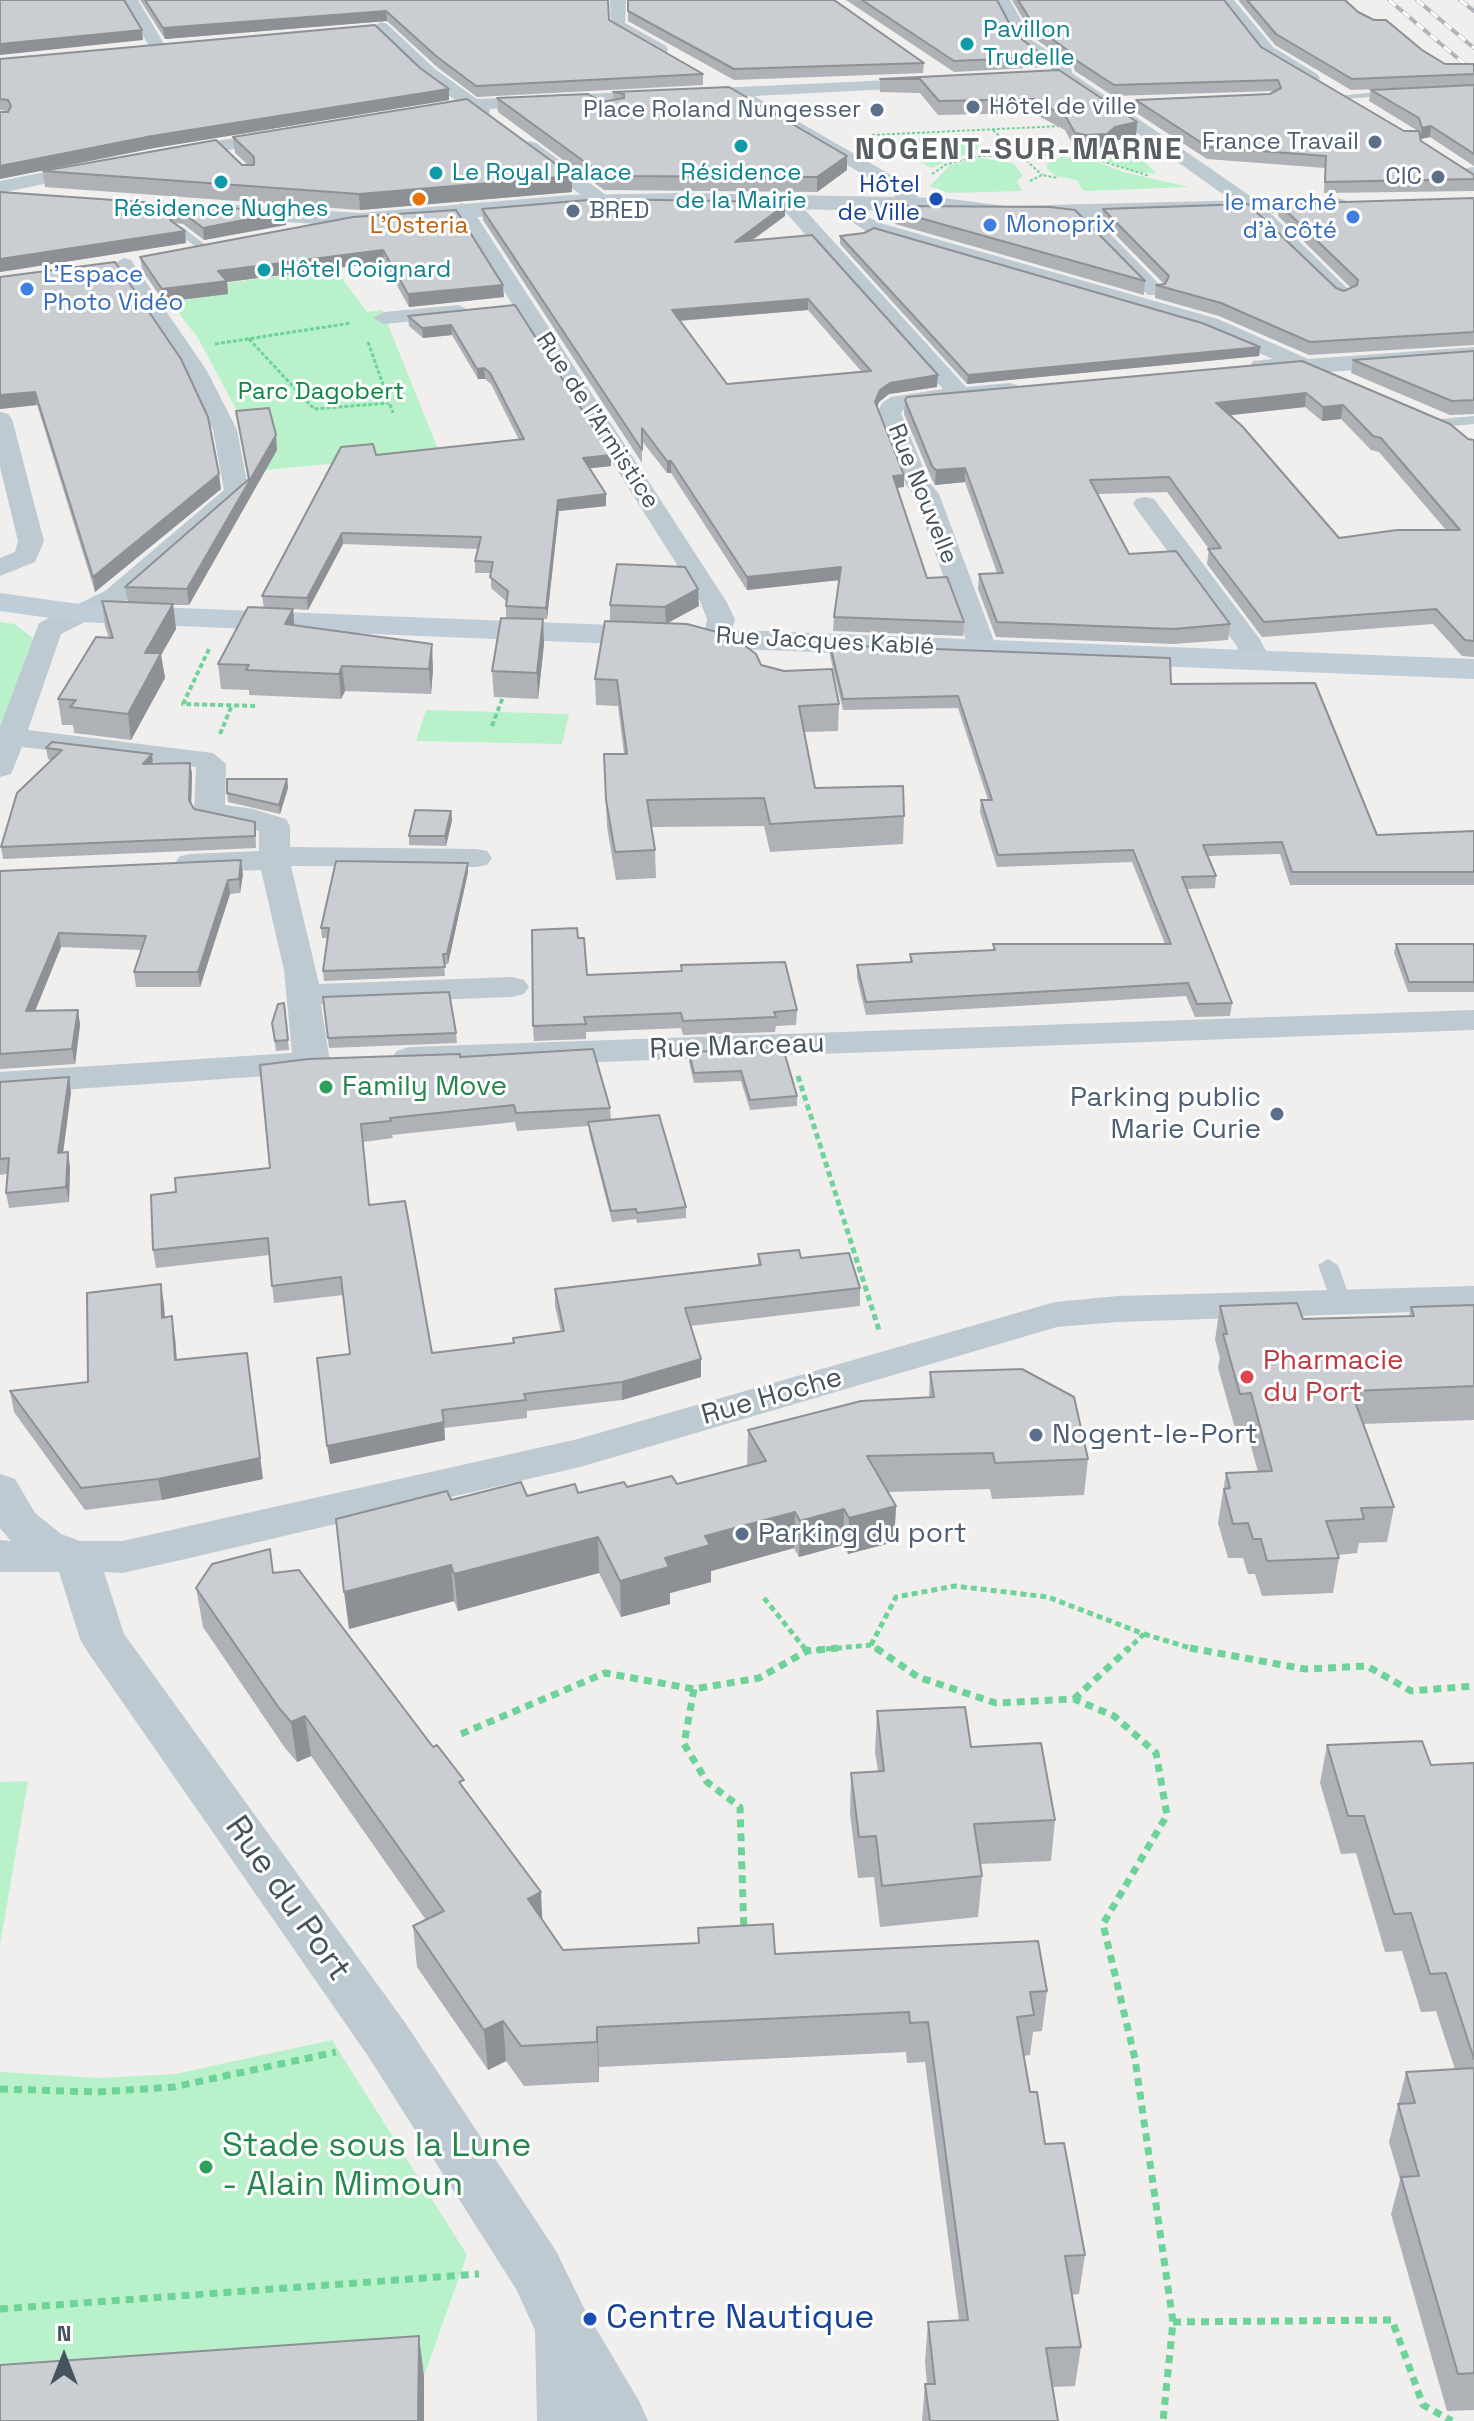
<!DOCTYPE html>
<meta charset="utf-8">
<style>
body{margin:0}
#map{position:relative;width:1474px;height:2421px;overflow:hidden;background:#f1eeee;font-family:"Space Grotesk",sans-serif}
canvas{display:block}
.north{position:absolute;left:24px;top:2317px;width:80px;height:80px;-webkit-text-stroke:6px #fff;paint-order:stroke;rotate:0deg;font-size:22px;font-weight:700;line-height:32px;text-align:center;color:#45535d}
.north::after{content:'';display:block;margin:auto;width:28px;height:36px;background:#45535d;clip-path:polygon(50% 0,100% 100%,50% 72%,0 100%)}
</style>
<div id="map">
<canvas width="1474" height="2421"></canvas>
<div class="north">N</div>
</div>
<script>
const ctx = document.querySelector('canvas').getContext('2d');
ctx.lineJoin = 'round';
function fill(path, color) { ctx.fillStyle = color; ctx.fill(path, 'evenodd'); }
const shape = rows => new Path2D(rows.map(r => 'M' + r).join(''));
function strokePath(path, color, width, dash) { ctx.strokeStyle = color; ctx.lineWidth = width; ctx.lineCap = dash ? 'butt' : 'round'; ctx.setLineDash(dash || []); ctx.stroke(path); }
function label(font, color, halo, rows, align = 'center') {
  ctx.font = font + ' "Space Grotesk",sans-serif'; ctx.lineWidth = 6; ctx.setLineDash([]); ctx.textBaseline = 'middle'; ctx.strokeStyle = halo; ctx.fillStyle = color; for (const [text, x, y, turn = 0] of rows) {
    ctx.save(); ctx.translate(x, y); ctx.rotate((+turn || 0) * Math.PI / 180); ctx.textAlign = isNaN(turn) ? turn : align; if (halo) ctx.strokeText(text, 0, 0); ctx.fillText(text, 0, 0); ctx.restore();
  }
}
fill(shape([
 [954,137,978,144,979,149,931,168,891,144,900,139],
 [1108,153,1132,155,1145,162,1157,174,1133,171,1096,157],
 [1062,157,1090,159,1123,172,1189,187,1086,191,1082,190,1077,180,1056,176,1047,169,1047,163],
 [980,158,1013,163,1023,175,1017,181,1022,191,949,193,930,186,950,165],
 [335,269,367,312,382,310,440,454,253,471,244,424,198,338,170,302,227,294,219,284],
 [0,622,14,624,33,638,0,734],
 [426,710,569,714,562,744,416,741],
 [28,1781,0,1945,0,1782],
 [332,2040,467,2255,424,2376,423,2421,0,2421,0,2072,100,2078,175,2074]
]), '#b9f2ca');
strokePath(shape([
 [1263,0,1380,85,1474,146]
]), '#c6c7ca', 21, [21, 10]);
strokePath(shape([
 [993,130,1042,175],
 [872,135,1062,126],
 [1083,153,1121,151],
 [932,174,947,164,981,156,1078,154,1150,176],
 [1030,181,1042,175,1058,178]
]), '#6ed399', 2, [3, 2]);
strokePath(shape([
 [249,339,314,409,389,403],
 [368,342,393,413],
 [215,344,351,323]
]), '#6ed399', 3, [4, 2]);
strokePath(shape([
 [209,649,183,704,257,706],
 [492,726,503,697],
 [220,734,232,705]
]), '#6ed399', 4, [5, 3]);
strokePath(shape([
 [798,1076,879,1330],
 [764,1598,806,1650],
 [1144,1634,1197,1650],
 [871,1645,896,1597,955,1586,1048,1597,1144,1634,1127,1650],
 [816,1650,871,1645,879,1650]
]), '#6ed399', 5, [6, 4]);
strokePath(shape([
 [805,1648,807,1651],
 [876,1648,918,1677,996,1703,1074,1699,1114,1716,1156,1753,1167,1815,1103,1924,1135,2059,1173,2322,1163,2421],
 [1190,1648,1305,1669,1367,1666,1411,1691,1474,1686],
 [694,1689,684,1744,707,1782,740,1807,744,1933],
 [1074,1699,1129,1648],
 [461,1734,605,1673,694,1689,759,1678,807,1651,838,1648],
 [0,2089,97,2092,174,2087,336,2052],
 [0,2309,479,2274],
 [1173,2322,1392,2320,1423,2405,1452,2421]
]), '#6ed399', 7, [8, 6]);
fill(shape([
 [1394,90,1397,95,1343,99,1338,96,1394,90],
 [1474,167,1474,173,1461,171,1462,169,1474,167],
 [173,226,181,226,208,247,199,249,173,230,173,226],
 [1474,416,1474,424,1440,427,1434,423,1440,419,1474,416],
 [1328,1259,1338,1265,1352,1304,1349,1309,1335,1309,1332,1304,1318,1265,1328,1259]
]), '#bdcad1');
fill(shape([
 [122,0,138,0,166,47,164,51,152,51,122,0],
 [610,0,626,0,625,23,666,46,668,50,666,54,654,54,611,28,610,0],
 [994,0,1010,0,1032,40,1071,67,1072,73,1259,202,1350,291,1354,295,1350,299,1336,299,1245,210,1067,83,1017,81,1014,77,1017,73,1053,70,1019,47,994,0],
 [1218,0,1234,0,1273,47,1317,74,1320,78,1317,82,1305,82,1261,55,1218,0],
 [381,22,387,24,435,69,477,99,936,78,939,82,936,86,930,87,754,96,910,186,918,197,899,215,885,215,882,211,896,194,747,105,744,101,751,96,490,109,489,116,483,117,470,111,418,117,415,113,418,109,458,102,423,77,375,30,373,27,381,22],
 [285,130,294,135,291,139,172,160,163,154,172,148,285,130],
 [529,141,536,143,607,196,610,200,607,204,593,204,522,151,520,147,529,141],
 [95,162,102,164,104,168,102,172,0,193,0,181,95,162],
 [863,196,873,202,864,215,880,223,1218,319,1308,359,1474,347,1474,361,1328,372,1253,371,1250,366,1253,361,1273,359,1202,329,866,231,844,217,848,206,863,196],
 [788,197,795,199,966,387,1009,383,1017,385,1020,390,1017,395,1009,397,905,408,901,413,929,482,939,494,997,649,993,655,983,657,973,655,969,649,915,496,906,485,877,413,882,403,891,397,943,389,781,207,778,203,788,197],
 [462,203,472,209,726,601,735,619,728,643,718,645,708,643,704,637,707,619,700,601,452,209,462,203],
 [1076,204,1083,206,1162,287,1166,291,1162,295,1148,295,1069,214,1066,210,1069,206,1076,204],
 [124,258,131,260,207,371,237,430,249,492,123,603,61,634,28,730,213,753,226,764,225,805,253,809,286,819,290,826,290,847,476,849,487,851,492,858,487,865,476,867,291,866,319,984,512,977,524,980,529,987,524,994,512,997,321,1004,330,1062,324,1069,312,1073,0,1094,0,1072,292,1053,284,970,261,870,191,872,180,870,175,863,180,856,191,854,259,851,259,831,198,819,194,812,196,767,22,747,11,774,0,777,0,727,39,623,105,591,224,490,213,430,185,371,114,264,124,258],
 [459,305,470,311,467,316,384,324,373,318,384,312,459,305],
 [0,412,8,414,12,419,44,541,35,562,0,576,0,558,15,552,18,541,0,467,0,412],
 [1145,497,1154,499,1259,638,1271,660,1267,666,1257,668,1247,666,1236,645,1133,504,1136,499,1145,497],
 [1474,1010,1474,1030,409,1069,397,1065,391,1058,397,1051,409,1047,1474,1010],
 [1474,1286,1474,1310,1118,1322,1057,1327,580,1467,181,1560,122,1573,104,1572,124,1634,406,2024,556,2251,585,2310,639,2401,648,2421,537,2421,535,2330,516,2289,368,2056,87,1651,80,1639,59,1572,0,1572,0,1540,11,1541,0,1528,0,1474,15,1479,35,1513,61,1534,80,1541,122,1541,578,1439,1055,1302,1118,1296,1474,1286]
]), '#bdcad1');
fill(shape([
 [683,193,943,198,1006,206,1337,198,1345,200,1348,205,1345,210,1337,212,1014,218,943,212,683,207,571,209,360,227,226,218,218,216,215,211,218,206,226,204,360,213,571,195,683,193]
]), '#bdcad1');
fill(shape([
 [0,593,79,604,1474,659,1474,679,79,622,0,611,0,593]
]), '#bfcdd9');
const rail = shape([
 [1389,0,1474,72],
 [1417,0,1474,48],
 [1460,0,1474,11]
]);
strokePath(rail, '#b0b4b9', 4);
strokePath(rail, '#fff', 3, [9]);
fill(shape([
 [140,0,608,0,609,20,703,74,703,85,477,97,437,67,387,21,165,39],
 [628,0,924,63,923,73,734,80,628,21],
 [846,0,997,0,1015,34,1045,57,1045,67,954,72],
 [1012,0,1224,0,1261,47,1404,131,1418,131,1369,101,1371,90,1474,85,1474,166,1430,137,1421,139,1421,141,1474,175,1474,191,1324,193,1325,168,1207,159,1135,112,1136,100,1270,94,1274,91,1113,96,1075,71,1073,65,1034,38],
 [1238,0,1345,0,1358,12,1445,64,1474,64,1474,85,1351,90,1275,45],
 [0,59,449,100,154,148,0,179,0,112,8,111,0,110],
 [1059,70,1137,122,1136,136,1114,141,1106,147,1085,149,1074,147,1065,130,1033,113,938,115,920,93,880,92,880,79],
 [729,87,847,170,817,192,604,190,498,112,497,98,602,102,613,100,613,92],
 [233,137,572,176,572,192,360,210,45,187,43,171,248,165,235,153],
 [0,192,285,212,286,225,204,240,183,224,174,223,186,243,0,272],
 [1474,198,1474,345,1309,355,1219,316,1155,298,1156,285,1164,284,1102,221,1103,209,1344,291,1351,288,1278,216,1279,204],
 [482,209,785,216,751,240,937,387,889,394,879,402,877,408,904,487,897,488,927,578,964,622,963,636,833,631,834,617,839,580,747,590,671,473,667,473,642,441,642,463,483,220],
 [808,310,861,371,727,384,680,321],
 [895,211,1145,281,1144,295,895,224],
 [353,217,504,297,409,307,384,262,227,282,228,294,164,302,142,270,140,257],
 [840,236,1260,347,1259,356,967,384,840,244],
 [0,277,221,489,95,592,37,405,0,409],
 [515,305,611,455,611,466,590,468,606,506,559,511,547,619,543,619,544,644,538,699,494,697,492,671,506,618,506,601,491,588,491,573,475,573,475,561,478,549,343,544,308,610,293,609,294,625,433,669,431,694,345,691,341,699,249,695,249,690,221,689,218,664,264,608,262,596,376,455,519,440,491,384,485,379,478,379,452,335,423,338,409,326,408,316],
 [1474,351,1474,414,1450,415,1351,373,1353,360],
 [1302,361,1468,439,1474,440,1474,657,1462,656,1433,624,1262,637,1207,564,1209,549,1167,492,1098,494,1129,554,1230,624,1228,640,1173,644,996,637,978,589,979,574,997,573,965,482,935,485,932,480,904,414,905,400],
 [1305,407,1322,421,1341,419,1371,450,1379,452,1446,530,1339,538,1229,415],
 [236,411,277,450,189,605,173,605,176,629,161,655,165,678,131,740,74,733,73,725,62,725,58,699,109,638,105,626,102,601,128,603,125,587,248,480],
 [610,605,699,606,667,623,761,665,839,704,838,731,804,732,815,788,904,816,903,844,770,852,764,826,652,827,655,850,656,878,616,880,607,827,604,754,624,754,618,706,596,705,595,679,610,621],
 [830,645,1171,684,1377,835,1474,831,1474,885,1290,885,1280,854,1208,856,1216,876,1215,888,1187,889,1232,1003,1230,1016,1195,1017,1186,996,866,1015,857,978,857,965,910,962,910,954,993,950,993,944,1165,944,1132,862,997,867,980,812,981,800,988,800,958,708,843,710,830,656],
 [46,748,153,764,190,763,192,774,191,804,194,809,255,822,256,848,3,859,1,847,51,760,48,759],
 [287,779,288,788,280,814,228,802,227,793],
 [451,811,452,820,446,846,409,845,409,836],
 [0,871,243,874,240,893,230,894,200,987,136,987,134,972,141,950,61,947,35,1011,78,1010,80,1025,75,1064,0,1069],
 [468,872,448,964,444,964,445,976,324,981,323,971,328,938,322,938,321,928],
 [578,938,587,975,681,971,681,965,797,1010,796,1025,776,1026,775,1032,683,1035,681,1028,586,1032,586,1039,534,1041,533,1026],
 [1396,944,1474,944,1474,992,1408,992,1394,953],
 [323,997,456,1033,457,1043,329,1048],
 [284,1003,289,1050,276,1051,272,1023],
 [783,1048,797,1096,797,1106,750,1110,741,1081,694,1083,689,1062,689,1052],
 [460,1057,610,1108,611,1120,686,1207,686,1218,637,1223,636,1219,612,1222,589,1132,589,1126,517,1131,515,1122,392,1135,393,1138,363,1142,369,1205,432,1353,514,1343,513,1338,561,1332,555,1306,555,1289,758,1265,758,1254,801,1258,860,1288,860,1306,690,1326,701,1359,701,1377,622,1400,527,1411,527,1418,444,1428,445,1440,330,1464,350,1354,343,1295,274,1303,269,1255,156,1268,153,1250,176,1192,270,1168],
 [0,1082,71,1092,63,1152,70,1167,69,1202,9,1208,6,1193,7,1174,0,1175],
 [161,1284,165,1317,175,1337,177,1360,263,1479,162,1500,85,1510,14,1412,10,1391,88,1382],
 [1474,1305,1474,1420,1363,1424,1394,1507,1387,1542,1359,1543,1357,1553,1338,1555,1339,1558,1333,1593,1262,1596,1255,1574,1248,1574,1243,1558,1228,1558,1218,1523,1226,1473,1258,1472,1246,1428,1235,1428,1218,1368,1220,1358,1215,1340,1220,1306,1303,1319,1409,1316,1411,1307],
 [930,1372,1088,1459,1084,1495,992,1499,990,1489,888,1492,896,1506,894,1542,848,1554,843,1545,799,1557,794,1548,711,1571,711,1582,670,1593,670,1604,621,1617,599,1573,458,1611,454,1601,349,1629,451,1500,527,1496,677,1484,747,1466,748,1430,929,1398],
 [274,1573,465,1790,543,1920,563,1950,698,1943,698,1928,775,1954,1047,1991,1042,2031,1033,2032,1030,2055,1024,2056,1030,2092,1045,2144,1085,2255,1079,2294,1071,2295,1081,2347,1075,2386,1053,2387,1058,2421,922,2421,925,2384,927,2384,925,2362,928,2322,959,2320,925,2062,907,2063,906,2052,599,2067,599,2082,524,2086,506,2061,488,2070,417,1967,413,1926,426,1920,311,1756,297,1762,285,1748,203,1627,196,1588],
 [877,1711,971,1747,1055,1820,1051,1861,980,1864,982,1876,978,1917,880,1927,874,1877,858,1878,850,1814,851,1773,878,1771,875,1752],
 [1327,1745,1431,1765,1474,1763,1474,2410,1447,2411,1391,2214,1400,2180,1389,2142,1406,2072,1455,2069,1436,2011,1421,2012,1402,1951,1385,1952,1356,1853,1341,1854,1320,1783]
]), '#aeb1b5');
fill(shape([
 [386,11,387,21,165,39,163,28],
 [142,30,143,40,0,55,0,44],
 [449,89,449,100,154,148,0,179,0,166,152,136],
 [1137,122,1136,136,1114,141,1106,147,1085,149,1086,135],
 [1431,126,1430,137,1420,139,1422,128],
 [847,156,847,170,817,192,817,177],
 [572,176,572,192,360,210,359,194],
 [785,205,785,216,735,253,735,242],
 [285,212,286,225,204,240,203,228],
 [185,231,186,243,0,272,0,259],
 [383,250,384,262,227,282,228,294,164,302,162,289,218,271],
 [503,285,504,297,409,307,408,294],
 [808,299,808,310,672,321,672,310],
 [451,325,452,335,423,338,422,328],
 [1260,347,1259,356,967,384,968,375],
 [484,368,485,379,478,379,477,369],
 [938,375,937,387,889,394,879,402,874,414,875,402,880,390,890,383],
 [35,392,37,405,0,409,0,395],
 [1306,393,1305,407,1214,417,1216,403],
 [1343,405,1341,419,1322,421,1323,407],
 [276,435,277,450,189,605,187,589],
 [611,455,611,466,584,469,583,458],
 [667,461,671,461,671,473,667,473],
 [965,468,965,482,935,485,936,470],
 [219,474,221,489,95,592,93,577],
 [904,475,904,487,893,488,893,476],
 [606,494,606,506,559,511,547,619,546,608,558,500],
 [342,533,343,544,308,610,307,598],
 [841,567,840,580,747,590,747,577],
 [698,589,699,606,666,624,665,607],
 [173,604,176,629,161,655,165,678,131,740,128,714,145,653],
 [293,609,295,634,285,624],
 [543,619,544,644,538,699,537,673],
 [432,644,433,669,431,694,429,669],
 [342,666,345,691,341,699,339,674],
 [152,754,153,765,143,764],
 [190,763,192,774,191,812,189,800],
 [287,779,288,788,280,814,279,805],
 [451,811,452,820,446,846,445,836],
 [241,860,243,874,240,893,239,879],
 [468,863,468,872,448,964,447,954],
 [228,880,230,894,200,987,198,972],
 [59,933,61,947,29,1026,26,1011],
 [78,1010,80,1025,75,1064,72,1049],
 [69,1077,71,1092,61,1168,58,1153],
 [68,1152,70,1167,69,1202,66,1187],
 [161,1284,164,1305,166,1338,162,1318],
 [172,1316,175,1337,178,1381,175,1360],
 [701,1359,701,1377,622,1400,622,1382],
 [250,1374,263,1479,162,1500,158,1479],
 [444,1422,445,1440,330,1464,327,1446],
 [896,1506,894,1542,848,1554,849,1518],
 [844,1509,843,1545,799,1557,800,1521],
 [795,1512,794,1548,711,1571,711,1582,670,1593,670,1604,621,1617,620,1581,705,1536],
 [598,1537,599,1573,458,1611,454,1574],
 [451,1565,454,1601,349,1629,344,1592],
 [305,1716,311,1756,297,1762,291,1722],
 [541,1892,543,1932,528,1899],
 [503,2021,506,2061,488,2070,484,2030],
 [597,2027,599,2067,599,2082,597,2042],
 [419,2336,424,2376,424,2421,418,2421]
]), '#8d9094');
const building = shape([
 [0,0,124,0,142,30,0,44,0,0],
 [145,0,608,0,609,20,703,74,476,86,436,56,386,11,163,28,145,0],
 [628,0,834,0,924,63,734,69,628,11,628,0],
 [862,0,997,0,1015,34,1045,57,954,61,862,0],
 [1018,0,1224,0,1261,47,1404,131,1419,131,1421,141,1474,175,1474,179,1325,182,1326,156,1208,147,1136,100,1270,94,1281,88,1278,80,1114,85,1076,60,1073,54,1035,27,1018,0],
 [1247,0,1345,0,1358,12,1374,20,1386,20,1422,50,1445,64,1474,64,1474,74,1352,79,1276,34,1247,0],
 [375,25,420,68,449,89,152,136,0,166,0,112,8,112,11,106,8,100,0,99,0,59,375,25],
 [1059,70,1137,122,1115,127,1107,134,1086,135,1075,133,1066,117,1034,99,939,101,920,79,880,79,1059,70],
 [1474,85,1474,154,1431,126,1422,128,1419,118,1371,90,1474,85],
 [729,87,847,156,817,177,604,176,497,98,588,94,602,102,624,98,624,94,613,92,729,87],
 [467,99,572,176,359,194,43,171,216,140,242,165,254,165,254,157,233,137,467,99],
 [0,192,285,212,203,228,181,211,172,211,170,220,185,231,0,259,0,192],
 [1474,198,1474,332,1310,342,1221,303,1156,285,1165,284,1169,276,1103,209,1248,204,1336,288,1344,291,1357,285,1358,280,1279,204,1474,198],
 [600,199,782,202,785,205,735,242,812,235,938,375,890,383,880,390,875,402,904,475,893,476,927,578,947,577,964,622,834,617,841,567,747,577,671,461,667,461,642,428,642,450,482,209,600,199],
 [808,299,871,371,727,384,672,310,808,299],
 [904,206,1050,207,1075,210,1145,281,895,211,904,206],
 [456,210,503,285,408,294,383,250,218,271,227,281,162,289,140,257,353,217,456,210],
 [874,228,1202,323,1260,347,968,375,840,236,864,233,874,228],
 [115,262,181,359,208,417,219,474,93,577,35,392,0,395,0,277,115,262],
 [515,305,611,455,583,458,606,494,558,500,546,608,506,606,508,591,490,577,493,562,475,561,481,537,342,533,307,598,262,596,341,447,373,444,376,455,524,439,490,373,484,368,477,369,451,325,422,328,408,316,515,305],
 [1474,351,1474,400,1452,401,1353,360,1474,351],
 [1302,361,1450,424,1468,439,1474,440,1474,641,1465,640,1436,609,1264,622,1208,549,1221,548,1169,477,1090,480,1129,554,1176,551,1230,624,1174,629,997,622,979,574,1003,573,965,468,936,470,932,466,905,400,907,397,1302,361],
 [1306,393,1323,407,1343,405,1373,436,1381,438,1460,530,1397,530,1339,538,1242,426,1216,403,1306,393],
 [269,408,276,435,187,589,125,587,249,479,236,411,269,408],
 [617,564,685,567,698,589,665,607,610,605,617,564],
 [102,601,173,604,145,653,161,653,128,714,70,707,76,700,58,699,96,637,113,638,102,601],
 [248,607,293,609,285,624,432,644,429,669,342,666,339,674,246,670,249,665,218,664,248,607],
 [501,618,543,619,537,673,492,671,501,618],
 [605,621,687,624,732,636,756,654,761,665,784,671,832,669,839,704,799,706,815,788,903,786,904,816,770,824,764,798,647,800,655,850,615,852,606,800,604,754,627,754,617,680,595,679,605,621],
 [830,645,1170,658,1171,684,1315,683,1377,835,1474,831,1474,872,1292,872,1282,842,1203,845,1216,876,1182,877,1232,1003,1197,1004,1188,983,866,1002,857,965,912,962,910,954,995,950,993,944,1171,944,1133,850,998,855,981,800,992,800,958,696,843,699,830,645],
 [52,742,152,754,143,764,190,763,189,800,194,809,255,822,255,836,1,847,17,793,62,750,46,748,52,742],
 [227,779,287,779,279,805,227,793,227,779],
 [415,810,451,811,445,836,409,836,415,810],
 [241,860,239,879,228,880,198,972,134,972,146,936,59,933,26,1011,78,1010,72,1049,0,1054,0,871,241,860],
 [336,861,468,863,447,954,443,954,445,967,323,971,329,928,321,928,336,861],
 [577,928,578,938,584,938,587,975,682,971,681,965,785,962,797,1010,774,1012,776,1017,683,1021,681,1013,584,1017,586,1024,533,1026,532,930,577,928],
 [1396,944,1474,944,1474,982,1409,982,1396,944],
 [449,992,456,1033,328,1038,323,997,449,992],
 [284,1003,288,1040,275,1041,272,1023,278,1004,284,1003],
 [783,1048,797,1096,750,1100,741,1071,694,1073,689,1052,783,1048],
 [593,1049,610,1108,516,1113,514,1105,390,1118,391,1121,361,1124,369,1205,405,1201,432,1353,514,1343,513,1338,564,1331,555,1289,761,1265,758,1254,799,1250,801,1258,849,1253,860,1288,685,1308,701,1359,622,1382,524,1394,526,1400,442,1410,444,1422,327,1446,317,1358,350,1354,341,1277,272,1286,268,1238,153,1250,151,1195,176,1192,175,1178,270,1168,260,1065,308,1059,460,1054,460,1057,593,1049],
 [69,1077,58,1153,68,1152,66,1187,6,1193,9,1158,0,1159,0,1082,69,1077],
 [659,1115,686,1207,637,1213,636,1209,611,1211,588,1122,659,1115],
 [161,1284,162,1318,172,1316,175,1360,247,1353,260,1458,158,1479,81,1488,10,1391,88,1382,87,1293,161,1284],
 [1297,1303,1303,1319,1414,1316,1411,1307,1474,1305,1474,1386,1351,1391,1394,1507,1361,1508,1364,1519,1326,1521,1339,1558,1267,1561,1261,1539,1253,1539,1248,1523,1233,1524,1224,1489,1230,1488,1226,1473,1272,1471,1251,1393,1240,1394,1223,1334,1227,1334,1220,1306,1297,1303],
 [1022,1369,1074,1397,1088,1459,995,1463,993,1453,867,1456,896,1506,849,1518,844,1509,800,1521,795,1512,705,1536,710,1545,665,1558,669,1567,620,1581,598,1537,454,1574,451,1565,344,1592,336,1519,447,1491,451,1500,521,1482,527,1496,575,1484,578,1493,624,1482,627,1487,672,1476,677,1484,766,1461,748,1430,861,1401,934,1397,930,1372,1022,1369],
 [270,1549,273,1573,299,1570,433,1747,437,1745,464,1780,459,1782,541,1892,528,1899,563,1950,699,1943,698,1928,773,1924,775,1954,1038,1941,1047,1991,1030,1992,1034,2015,1017,2017,1030,2092,1037,2092,1045,2144,1064,2143,1085,2255,1065,2256,1081,2347,1046,2348,1058,2421,930,2421,925,2384,935,2384,928,2322,968,2320,928,2022,910,2023,909,2012,597,2027,597,2042,521,2046,503,2021,484,2030,413,1926,444,1911,305,1716,291,1722,279,1708,196,1588,212,1564,270,1549],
 [965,1707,971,1747,1041,1743,1055,1820,974,1824,982,1876,882,1886,876,1836,859,1837,851,1773,884,1771,877,1711,965,1707],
 [1422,1741,1431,1765,1474,1763,1474,2059,1446,1973,1430,1974,1411,1913,1394,1914,1364,1816,1348,1816,1327,1745,1422,1741],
 [1474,2068,1474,2373,1458,2374,1401,2177,1419,2176,1398,2104,1415,2103,1406,2072,1474,2068],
 [419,2336,418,2421,0,2421,0,2365,419,2336]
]);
fill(building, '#caced3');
strokePath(building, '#8d9094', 2);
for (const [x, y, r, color] of [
 [967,44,8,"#0f9aa8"],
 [973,107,8,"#5c6f8a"],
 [877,110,8,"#5c6f8a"],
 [1375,142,8,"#5c6f8a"],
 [741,146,8,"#0f9aa8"],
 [436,173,8,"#0f9aa8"],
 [1438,177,8,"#5c6f8a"],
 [221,182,8,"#0f9aa8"],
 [419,199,8,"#e8710a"],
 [936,199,8,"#1a4fb4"],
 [573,211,8,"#5c6f8a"],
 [1353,217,8,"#3f7fe0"],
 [990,225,8,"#3f7fe0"],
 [264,270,8,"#0f9aa8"],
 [27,289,8,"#3f7fe0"],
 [326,1087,8,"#2e9e5b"],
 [1277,1114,8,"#5c6f8a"],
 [1247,1377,8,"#e0444e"],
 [1036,1435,8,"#5c6f8a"],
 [742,1534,8,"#5c6f8a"],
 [206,2167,8,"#2e9e5b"],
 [590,2319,8,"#1a4fb4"]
]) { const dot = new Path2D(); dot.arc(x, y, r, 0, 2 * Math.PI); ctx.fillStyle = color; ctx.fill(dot); strokePath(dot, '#fff', 3); }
label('24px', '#0d838f', '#fff', [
 ["Pavillon",983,30],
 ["Trudelle",983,58],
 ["Le Royal Palace",452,173],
 ["Résidence",741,173,"center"],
 ["de la Mairie",741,201,"center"],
 ["Résidence Nughes",221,209,"center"],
 ["Hôtel Coignard",280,270]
], 'left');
label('24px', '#4e5e75', '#fff', [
 ["Hôtel de ville",989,107,"left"],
 ["Place Roland Nungesser",861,110],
 ["France Travail",1359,142],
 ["CIC",1422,177],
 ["BRED",589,211,"left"]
], 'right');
label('24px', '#164399', '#fff', [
 ["Hôtel",920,185],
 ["de Ville",920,213]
], 'right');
label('24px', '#366cbe', '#fff', [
 ["le marché",1337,203,"right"],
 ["d'à côté",1337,231,"right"],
 ["Monoprix",1006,225],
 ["L'Espace",43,275],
 ["Photo Vidéo",43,303]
], 'left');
label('24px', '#c56008', '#fff', [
 ["L'Osteria",419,226]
]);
label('24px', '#108441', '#fff', [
 ["Parc Dagobert",321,392]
]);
label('24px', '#45535d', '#fff', [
 ["Rue de l'Armistice",597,421,57],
 ["Rue Nouvelle",922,494,68],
 ["Rue Jacques Kablé",825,642,3]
]);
label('28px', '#45535d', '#fff', [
 ["Rue Marceau",737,1047,-2],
 ["Rue Hoche",772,1397,-16]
]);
label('28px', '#27864d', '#fff', [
 ["Family Move",342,1087]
], 'left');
label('28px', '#4e5e75', '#fff', [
 ["Parking public",1261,1098,"right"],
 ["Marie Curie",1261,1130,"right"],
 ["Nogent-le-Port",1052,1435],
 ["Parking du port",758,1534]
], 'left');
label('28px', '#be3a42', '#fff', [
 ["Pharmacie",1263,1361],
 ["du Port",1263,1393]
], 'left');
ctx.letterSpacing = '2px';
label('bold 30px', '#5a5f64', '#fff', [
 ["NOGENT-SUR-MARNE",1019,151]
]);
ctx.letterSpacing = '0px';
label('34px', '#45535d', '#fff', [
 ["Rue du Port",287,1899,55]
]);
label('34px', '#27864d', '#fff', [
 ["Stade sous la Lune",222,2147],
 ["- Alain Mimoun",222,2186]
], 'left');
label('34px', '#164399', '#fff', [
 ["Centre Nautique",606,2319]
], 'left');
</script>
